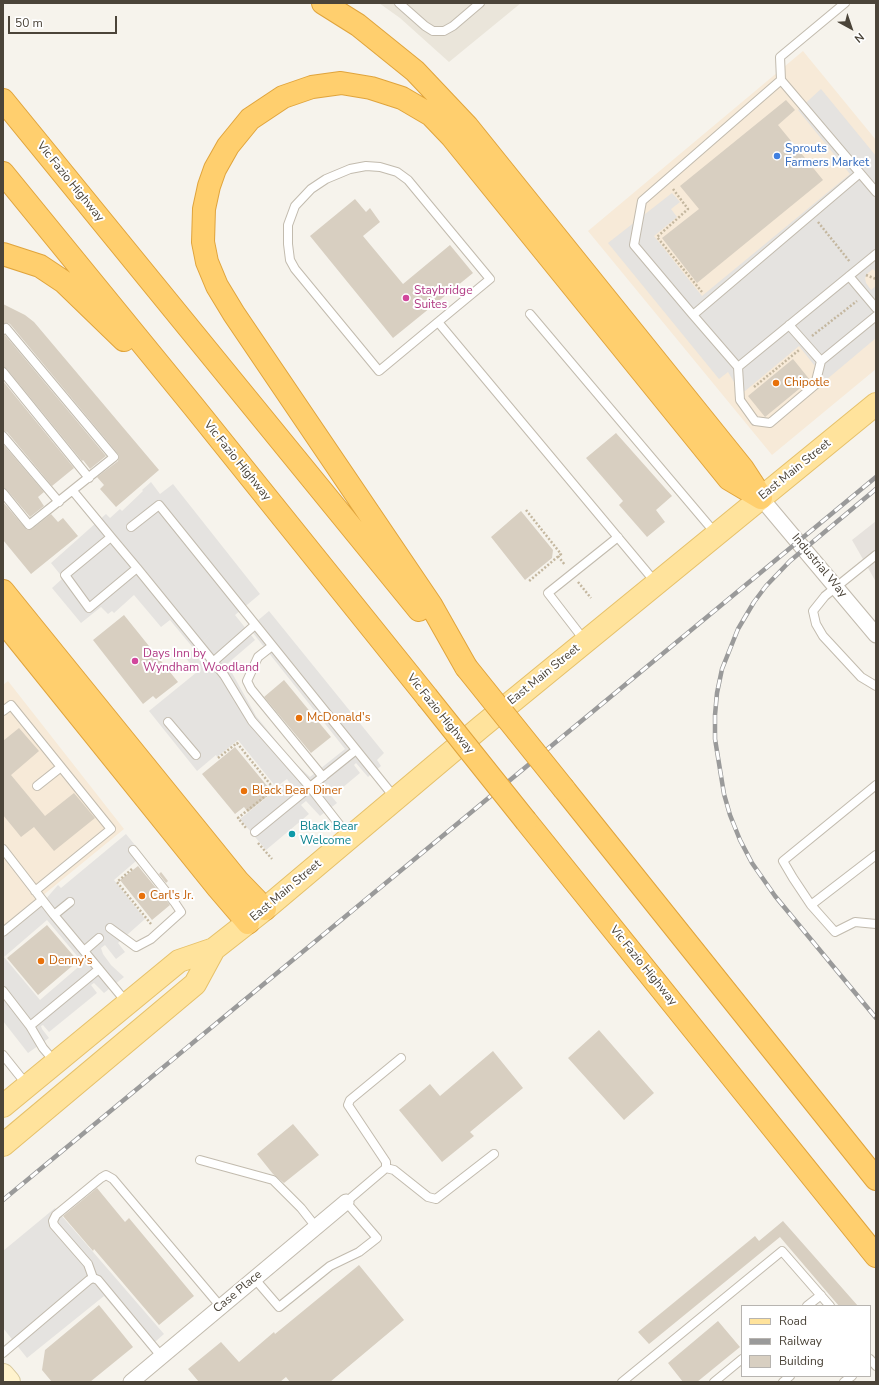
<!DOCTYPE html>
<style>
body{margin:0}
#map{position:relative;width:879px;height:1385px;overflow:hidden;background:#f6f3ec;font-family:"Nunito Sans",sans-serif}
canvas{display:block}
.frame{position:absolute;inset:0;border:4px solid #4b4439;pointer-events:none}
.legend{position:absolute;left:741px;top:1305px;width:130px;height:72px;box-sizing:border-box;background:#fff;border:1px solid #b7b4b0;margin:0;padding:5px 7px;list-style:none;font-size:12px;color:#4b4439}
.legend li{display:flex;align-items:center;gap:8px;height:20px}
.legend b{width:20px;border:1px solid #b7b4b0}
.north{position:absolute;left:831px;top:8px;width:40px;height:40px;-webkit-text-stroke:3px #fff;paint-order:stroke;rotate:140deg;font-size:11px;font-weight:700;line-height:16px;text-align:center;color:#4b4439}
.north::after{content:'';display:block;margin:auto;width:14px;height:18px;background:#4b4439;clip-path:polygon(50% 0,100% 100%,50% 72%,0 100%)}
.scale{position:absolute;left:8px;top:16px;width:109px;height:18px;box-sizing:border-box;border:2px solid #4b4439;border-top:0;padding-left:5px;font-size:12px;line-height:14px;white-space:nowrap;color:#4b4439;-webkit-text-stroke:3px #fff;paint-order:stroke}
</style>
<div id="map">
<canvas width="879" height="1385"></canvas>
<div class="frame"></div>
<ul class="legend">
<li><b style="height:5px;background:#ffe39c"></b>Road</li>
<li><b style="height:5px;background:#9a9a9a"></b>Railway</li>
<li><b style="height:11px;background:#d8cfc1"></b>Building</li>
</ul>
<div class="north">N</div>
<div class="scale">50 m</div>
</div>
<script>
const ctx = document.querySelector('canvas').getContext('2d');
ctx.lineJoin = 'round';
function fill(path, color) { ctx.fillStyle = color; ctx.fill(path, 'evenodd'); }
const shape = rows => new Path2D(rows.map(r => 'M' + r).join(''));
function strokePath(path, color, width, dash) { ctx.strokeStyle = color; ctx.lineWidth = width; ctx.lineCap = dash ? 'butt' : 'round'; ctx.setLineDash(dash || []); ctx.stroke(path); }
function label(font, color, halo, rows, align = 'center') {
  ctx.font = font + ' "Nunito Sans",sans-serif'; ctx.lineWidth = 4; ctx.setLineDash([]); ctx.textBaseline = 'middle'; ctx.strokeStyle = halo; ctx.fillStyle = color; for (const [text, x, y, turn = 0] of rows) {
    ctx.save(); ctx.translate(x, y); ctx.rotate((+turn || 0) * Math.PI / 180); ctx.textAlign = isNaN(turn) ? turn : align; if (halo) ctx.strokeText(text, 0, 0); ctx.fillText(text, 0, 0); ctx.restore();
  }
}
fill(shape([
 [379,3,521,3,449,62,400,18]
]), '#eae5da');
fill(shape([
 [803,51,876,140,876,369,772,455,588,231],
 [8,681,124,829,3,928,3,685]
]), '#f7ead8');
fill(shape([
 [876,521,876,582,852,540]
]), '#e6e2dd');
fill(shape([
 [821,89,876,156,876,272,873,269,868,273,865,278,866,283,871,290,876,286,876,338,826,380,799,346,745,391,737,387,728,372,719,379,608,243,672,193,680,202,671,209,677,217,654,236,702,296,850,174,798,110],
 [151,482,160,494,173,484,260,594,235,615,255,640,227,664,256,716,291,759,310,777,345,749,249,628,269,611,384,753,377,760,381,766,368,777,356,763,354,765,360,773,336,793,328,784,324,787,337,803,320,816,306,801,301,805,309,814,266,850,240,819,283,784,289,792,294,789,287,779,276,787,238,740,217,757,216,755,197,771,149,711,197,672,185,657,214,632,194,649,170,620,161,627,134,595,114,613,112,611,108,614,101,607,81,623,52,588,63,578,51,563,106,514,110,518,120,509,122,511,143,491,142,490],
 [126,834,143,855,114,880,145,919,118,943,125,952,116,959,105,945,101,948,103,954,111,965,124,977,104,993,94,983,91,985,97,993,49,1032,43,1025,41,1026,42,1029,49,1038,28,1053,3,1021,3,938,38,909,38,908,58,885,61,888],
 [47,920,83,963,40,1000,4,957],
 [55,1208,164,1334,148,1348,104,1296,27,1358,3,1328,3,1251]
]), '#e5e3e0');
fill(shape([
 [786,100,795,110,778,125,823,180,697,283,662,238,699,209,680,186],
 [355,199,366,212,370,208,380,222,363,236,403,284,450,245,473,273,393,338,310,236],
 [3,304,25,315,34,322,159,470,116,507,100,489,104,485,97,477,118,461,119,456,118,454,10,324,8,323,3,323],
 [3,335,5,335,106,456,90,469,83,460,82,461,7,369,3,367],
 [793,359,810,380,765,417,748,396],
 [3,381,74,468,52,486,7,432,3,431],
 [616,433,672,496,656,510,665,522,647,537,619,505,623,501,586,458],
 [3,444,44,492,38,497,44,506,30,517,7,490,3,488],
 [3,502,27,530,32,529,51,514,58,522,63,518,78,536,31,574,3,540],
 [521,511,553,550,552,558,525,580,491,537],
 [124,615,178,682,156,699,153,696,143,704,93,640],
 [284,680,331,737,311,753,264,697],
 [19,728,39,751,11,775,45,816,74,793,95,818,54,851,34,827,21,837,3,815,3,741],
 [235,747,268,787,266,789,270,794,248,812,244,807,235,814,202,774],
 [138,866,170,905,152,920,120,880],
 [161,872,168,881,166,883,159,874],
 [47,925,78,961,38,995,7,958],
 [599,1030,654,1093,624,1120,568,1058],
 [493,1051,523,1088,470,1132,474,1136,442,1162,399,1110,430,1084,440,1096],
 [293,1124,319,1155,284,1183,273,1174,257,1154],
 [97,1188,125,1222,129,1218,194,1296,159,1325,94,1249,93,1251,63,1216],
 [783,1221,858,1306,839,1306,780,1237,649,1344,638,1332,755,1236,759,1241],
 [359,1265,404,1320,330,1382,290,1382,286,1377,280,1382,199,1382,188,1369,221,1342,239,1362,274,1332,275,1334],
 [99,1305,133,1347,90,1382,52,1382,42,1370,45,1350],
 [718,1321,740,1347,697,1382,683,1382,668,1363]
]), '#d8cfc1');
const lane = shape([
 [399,3,425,26,433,31,444,31,453,26,480,3],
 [845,3,780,57,781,80,876,192],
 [781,80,642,201,634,245,693,315,860,173],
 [849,276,876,308],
 [530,314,716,534],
 [693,315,738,367,876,254],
 [438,322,490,279,408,180,397,172,380,167,366,166,350,169,326,179,311,189,295,206,288,225,288,244,290,260,295,269,379,371,438,322,656,583],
 [789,325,821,361,876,316],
 [3,330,6,328,114,457,29,525,3,493],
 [738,367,740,400,755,421,770,423,815,385,821,361],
 [3,372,89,478],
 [3,436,59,502],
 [73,491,111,537],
 [131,527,159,505,395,798],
 [876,555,825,596,813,611,816,624,823,636,861,677,876,686],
 [137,568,111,537,65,575,89,608,137,568,224,675,252,721,310,787,255,832],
 [585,641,548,593,618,537],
 [272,646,258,657,247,681,251,689,323,777],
 [213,662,255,625],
 [3,711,11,705,111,829,35,891],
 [168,722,196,755],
 [876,785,783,861,793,878,811,905,835,932,855,922,876,924],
 [37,786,61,767],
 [349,837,310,787,356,750],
 [3,849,54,915],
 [70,902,54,915,84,951],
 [811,905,876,855],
 [110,928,136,947,151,939,181,912,175,903,133,850],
 [3,932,42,900],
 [99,938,84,951,127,1003],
 [3,991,30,1026],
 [3,1055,27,1085],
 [55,1062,43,1048,30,1026,99,969],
 [200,1160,273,1180,301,1208,316,1227],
 [386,1168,394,1170,428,1197,436,1199,494,1154],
 [93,1278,88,1264,54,1225,53,1221,56,1215,101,1178,106,1175,113,1179,221,1307],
 [254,1278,279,1307,330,1266,359,1252,377,1238,346,1202,386,1168,386,1162,348,1105,350,1100,401,1058],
 [807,1306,821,1295],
 [3,1353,89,1280,93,1278,98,1280,161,1356],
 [870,1359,876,1366],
 [622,1382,782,1251,830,1306],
 [714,1382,742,1359],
 [783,1382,790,1376],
 [844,1382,852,1376]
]);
const street = shape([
 [761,498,876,635],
 [131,1382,346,1202]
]);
const secondary = shape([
 [3,1375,9,1382]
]);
const primary = shape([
 [3,1106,179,961,214,949,265,909,481,727,876,404],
 [3,1145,195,984,214,949]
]);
const highway = shape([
 [323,3,358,25,415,71,467,126,743,469,760,495],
 [3,100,419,610],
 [3,173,194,407,427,697],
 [3,254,40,266,64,282,124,340],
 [3,591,238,881,265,909],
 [3,621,218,888,248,923],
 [466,667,431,605,234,314,217,286,207,262,203,242,204,209,209,186,215,169,228,146,250,119,283,97,312,87,341,83,371,88,402,98,431,115,452,137,729,479,761,498],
 [564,789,876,1179],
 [526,821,876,1256]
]);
strokePath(lane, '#c2bbae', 10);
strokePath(street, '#c2bbae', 17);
strokePath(secondary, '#d6c79b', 24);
strokePath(primary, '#e6c16a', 24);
strokePath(highway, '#e0a43c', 24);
strokePath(shape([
 [673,189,688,209,657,237,702,292],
 [818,222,850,262],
 [866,275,876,279],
 [812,336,857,301],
 [754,387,799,350],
 [526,510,561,554,528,582],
 [558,556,565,565],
 [578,582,591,598],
 [218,758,237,743,274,789,238,818,246,828],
 [258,843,272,859],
 [132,869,117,882,151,924]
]), '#c4b79f', 2.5, [2, 2]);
strokePath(lane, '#fff', 8);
strokePath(street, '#fff', 15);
strokePath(secondary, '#fff3cd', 22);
strokePath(primary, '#ffe39c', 22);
strokePath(highway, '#ffcf6e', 22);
const rail = shape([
 [876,489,790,561,766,586,754,602,738,629,722,669,717,693,715,715,715,739,724,794,730,815,740,840,752,863,775,896,876,1018],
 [3,1200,876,477]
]);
strokePath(rail, '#9a9a9a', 4.5);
strokePath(rail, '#fff', 3, [9]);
const highwayBridge = shape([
 [466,667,564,789],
 [427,697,526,821]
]);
strokePath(highwayBridge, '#e0a43c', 24, []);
strokePath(highwayBridge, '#ffcf6e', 22);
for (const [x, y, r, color] of [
 [777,156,4,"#3f7fe0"],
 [406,298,4,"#d1479c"],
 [776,383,4,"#e8710a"],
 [135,661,4,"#d1479c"],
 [299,718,4,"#e8710a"],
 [244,791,4,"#e8710a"],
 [292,834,4,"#0f9aa8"],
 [142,896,4,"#e8710a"],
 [41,961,4,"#e8710a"]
]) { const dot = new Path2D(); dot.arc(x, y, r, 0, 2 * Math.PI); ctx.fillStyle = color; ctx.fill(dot); strokePath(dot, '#fff', 1.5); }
label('12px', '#366cbe', '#fff', [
 ["Sprouts",785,149],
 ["Farmers Market",785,163]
], 'left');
label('12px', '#4b4439', '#fff', [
 ["Vic Fazio Highway",70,182,51],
 ["Vic Fazio Highway",237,461,51],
 ["East Main Street",795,470,-39],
 ["Industrial Way",819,566,50],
 ["East Main Street",544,675,-39],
 ["Vic Fazio Highway",440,714,51],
 ["East Main Street",286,891,-40],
 ["Vic Fazio Highway",643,966,51],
 ["Case Place",238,1292,-40]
]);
label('12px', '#b23c85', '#fff', [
 ["Staybridge",414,291],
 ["Suites",414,305],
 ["Days Inn by",143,654],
 ["Wyndham Woodland",143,668]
], 'left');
label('12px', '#c56008', '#fff', [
 ["Chipotle",784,383],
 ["McDonald's",307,718],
 ["Black Bear Diner",252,791],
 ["Carl's Jr.",150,896],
 ["Denny's",49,961]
], 'left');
label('12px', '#0d838f', '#fff', [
 ["Black Bear",300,827],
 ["Welcome",300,841]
], 'left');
</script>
